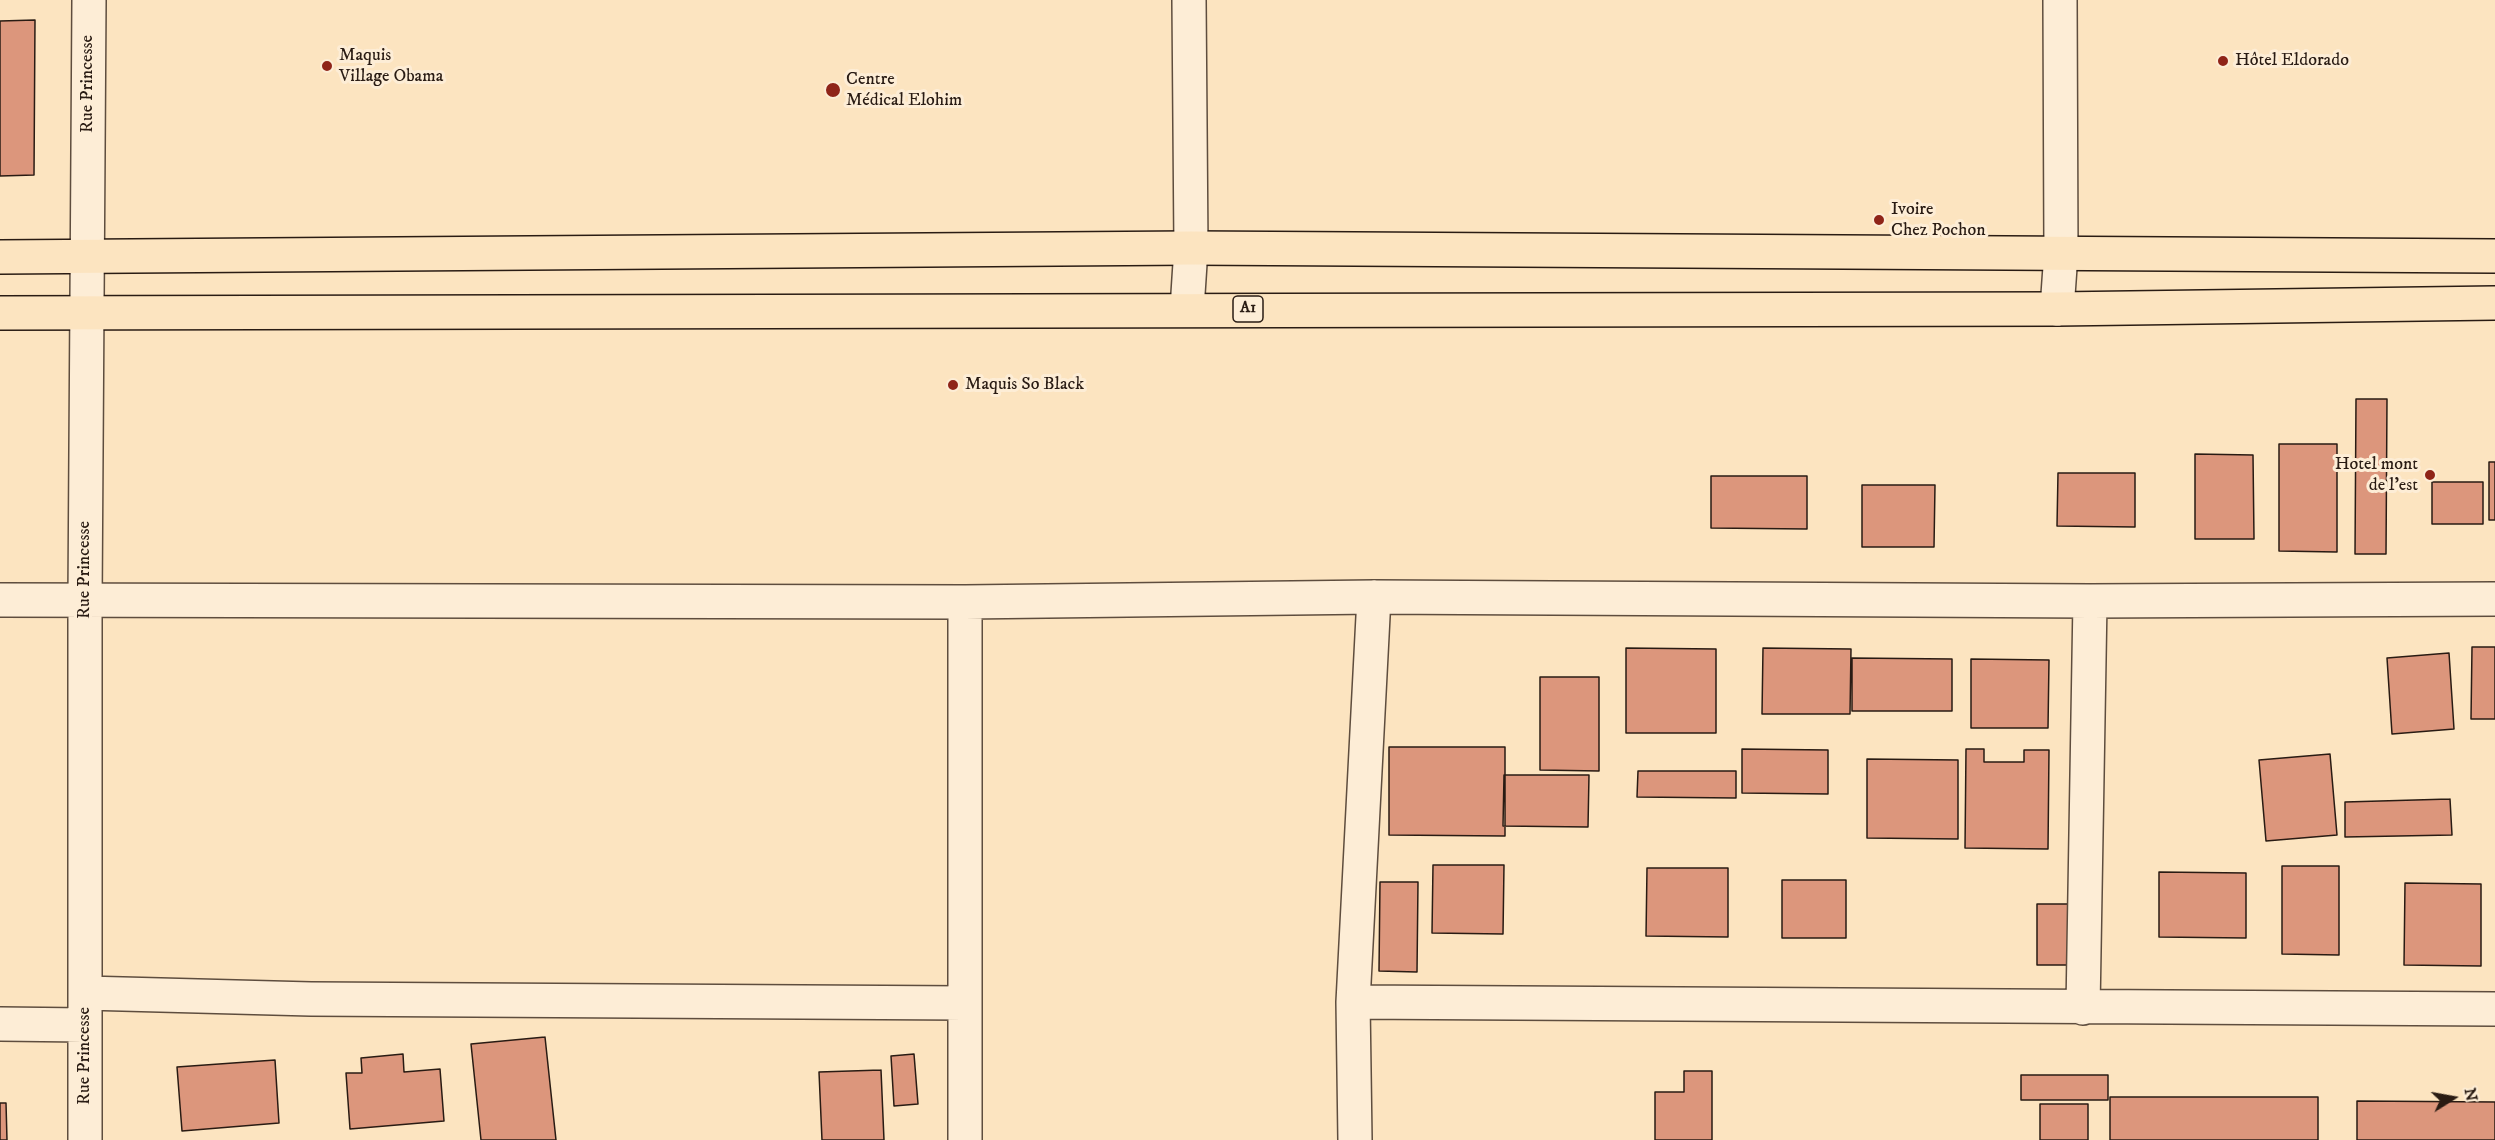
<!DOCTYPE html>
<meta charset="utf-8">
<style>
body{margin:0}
#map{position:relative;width:2495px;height:1140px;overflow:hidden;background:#fce4c0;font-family:"IM FELL DW Pica",serif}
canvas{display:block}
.north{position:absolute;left:2423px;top:1068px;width:60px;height:60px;-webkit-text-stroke:4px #fdedd6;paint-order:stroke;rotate:79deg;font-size:16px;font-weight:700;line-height:24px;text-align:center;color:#291b13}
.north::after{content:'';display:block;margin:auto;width:21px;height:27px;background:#291b13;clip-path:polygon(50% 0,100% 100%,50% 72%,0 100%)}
</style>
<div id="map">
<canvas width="2495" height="1140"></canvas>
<div class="north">N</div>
</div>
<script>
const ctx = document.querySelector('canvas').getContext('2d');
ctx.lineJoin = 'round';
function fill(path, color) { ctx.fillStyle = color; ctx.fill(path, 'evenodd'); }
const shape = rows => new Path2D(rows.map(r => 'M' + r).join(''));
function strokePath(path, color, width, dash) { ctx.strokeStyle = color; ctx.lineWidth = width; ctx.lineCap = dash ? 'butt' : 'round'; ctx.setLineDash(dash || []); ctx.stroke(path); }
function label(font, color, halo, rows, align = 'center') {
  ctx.font = font + ' "IM FELL DW Pica",serif'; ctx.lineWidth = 6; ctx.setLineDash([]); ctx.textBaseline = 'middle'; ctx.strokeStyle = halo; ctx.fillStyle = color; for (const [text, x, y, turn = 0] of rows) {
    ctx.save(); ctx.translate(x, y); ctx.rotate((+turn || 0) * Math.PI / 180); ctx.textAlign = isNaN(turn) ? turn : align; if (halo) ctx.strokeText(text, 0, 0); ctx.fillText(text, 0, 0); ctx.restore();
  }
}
const building = shape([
 [35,20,34,175,0,176,0,21,35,20],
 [2356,399,2387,399,2386,554,2355,554,2356,399],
 [2279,444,2337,444,2337,552,2279,551,2279,444],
 [2195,454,2253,455,2254,539,2195,539,2195,454],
 [2489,462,2495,462,2495,520,2489,520,2489,462],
 [2058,473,2135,473,2135,527,2057,526,2058,473],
 [1711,476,1807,476,1807,529,1711,528,1711,476],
 [2432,482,2483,482,2483,524,2432,524,2432,482],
 [1862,485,1935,485,1934,547,1862,547,1862,485],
 [2472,647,2495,647,2495,719,2471,719,2472,647],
 [1626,648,1716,649,1716,733,1626,733,1626,648],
 [1763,648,1851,649,1850,714,1762,714,1763,648],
 [2449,653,2454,729,2392,734,2387,658,2449,653],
 [1852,658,1952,659,1952,711,1852,711,1852,658],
 [1971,659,2049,660,2048,728,1971,728,1971,659],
 [1540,677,1599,677,1599,771,1540,770,1540,677],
 [1389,747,1505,747,1505,836,1389,835,1389,747],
 [1742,749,1828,750,1828,794,1742,793,1742,749],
 [1966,749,1984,749,1984,762,2024,762,2024,750,2049,750,2048,849,1965,848,1966,749],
 [2330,754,2337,835,2266,841,2259,760,2330,754],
 [1867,759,1958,760,1958,839,1867,838,1867,759],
 [1638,771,1736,771,1736,798,1637,797,1638,771],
 [1504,775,1589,775,1588,827,1503,826,1504,775],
 [2450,799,2452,835,2345,837,2345,802,2450,799],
 [1433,865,1504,865,1503,934,1432,933,1433,865],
 [2282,866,2339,866,2339,955,2282,954,2282,866],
 [1647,868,1728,868,1728,937,1646,936,1647,868],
 [2159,872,2246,873,2246,938,2159,937,2159,872],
 [1782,880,1846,880,1846,938,1782,938,1782,880],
 [1380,882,1418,882,1417,972,1379,971,1380,882],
 [2405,883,2481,884,2481,966,2404,965,2405,883],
 [2037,904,2071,904,2071,965,2037,965,2037,904],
 [545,1037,556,1140,481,1140,471,1044,545,1037],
 [403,1054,404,1072,440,1069,444,1121,350,1129,346,1073,362,1073,361,1058,403,1054],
 [914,1054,918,1104,894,1106,891,1056,914,1054],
 [275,1060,279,1123,182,1131,177,1067,275,1060],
 [881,1070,884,1140,822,1140,819,1072,881,1070],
 [1684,1071,1712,1071,1712,1140,1655,1140,1655,1092,1684,1092,1684,1071],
 [2021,1075,2108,1075,2108,1100,2021,1100,2021,1075],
 [2110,1097,2318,1097,2318,1140,2110,1140,2110,1097],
 [2357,1101,2495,1102,2495,1140,2357,1140,2357,1101],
 [0,1103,6,1103,7,1140,0,1140,0,1103],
 [2040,1104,2088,1104,2088,1140,2040,1140,2040,1104]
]);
fill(building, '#dc967c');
strokePath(building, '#291b13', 1.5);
const minor = shape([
 [1187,309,1191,248,1189,0],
 [2057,309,2061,253,2060,0],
 [0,600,965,602,1374,597,2090,601,2495,599],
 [965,602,965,1140],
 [85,993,311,999,964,1003],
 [1353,1002,2495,1009],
 [2083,1008,2090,601],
 [0,1024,85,1025],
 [85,1140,85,600,89,0],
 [1355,1140,1353,1002,1374,597]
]);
const major = shape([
 [0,257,1191,248,2495,256],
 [0,313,2057,309,2495,303]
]);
strokePath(minor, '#5e4d3e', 36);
strokePath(major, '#291b13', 36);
strokePath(minor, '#fdedd6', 33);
strokePath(major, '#fce4c0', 33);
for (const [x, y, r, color] of [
 [2223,61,6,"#8f2418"],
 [327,66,6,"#8f2418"],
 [833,90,8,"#8f2418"],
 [1879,220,6,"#8f2418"],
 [953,385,6,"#8f2418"],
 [2430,475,6,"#8f2418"]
]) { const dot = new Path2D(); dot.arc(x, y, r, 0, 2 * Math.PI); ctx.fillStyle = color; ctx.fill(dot); strokePath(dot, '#fdedd6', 2); }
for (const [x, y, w] of [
 [1248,309,30]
]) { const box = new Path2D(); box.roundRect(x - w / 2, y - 13, w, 26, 4.5); ctx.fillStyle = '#fdedd6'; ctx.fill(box); strokePath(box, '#291b13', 1.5); }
label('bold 16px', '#291b13', null, [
 ["A1",1248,309]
]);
label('18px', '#291b13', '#fdedd6', [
 ["Maquis",339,56],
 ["Village Obama",339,77],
 ["Hôtel Eldorado",2235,61],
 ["Centre",846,80],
 ["Médical Elohim",846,101],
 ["Ivoire",1891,210],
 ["Chez Pochon",1891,231],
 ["Maquis So Black",965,385],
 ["Hotel mont",2418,465,"right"],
 ["de l'est",2418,486,"right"]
], 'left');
label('18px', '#291b13', '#fdedd6', [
 ["Rue Princesse",88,84,-90],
 ["Rue Princesse",85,570,-90],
 ["Rue Princesse",85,1056,-90]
]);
</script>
